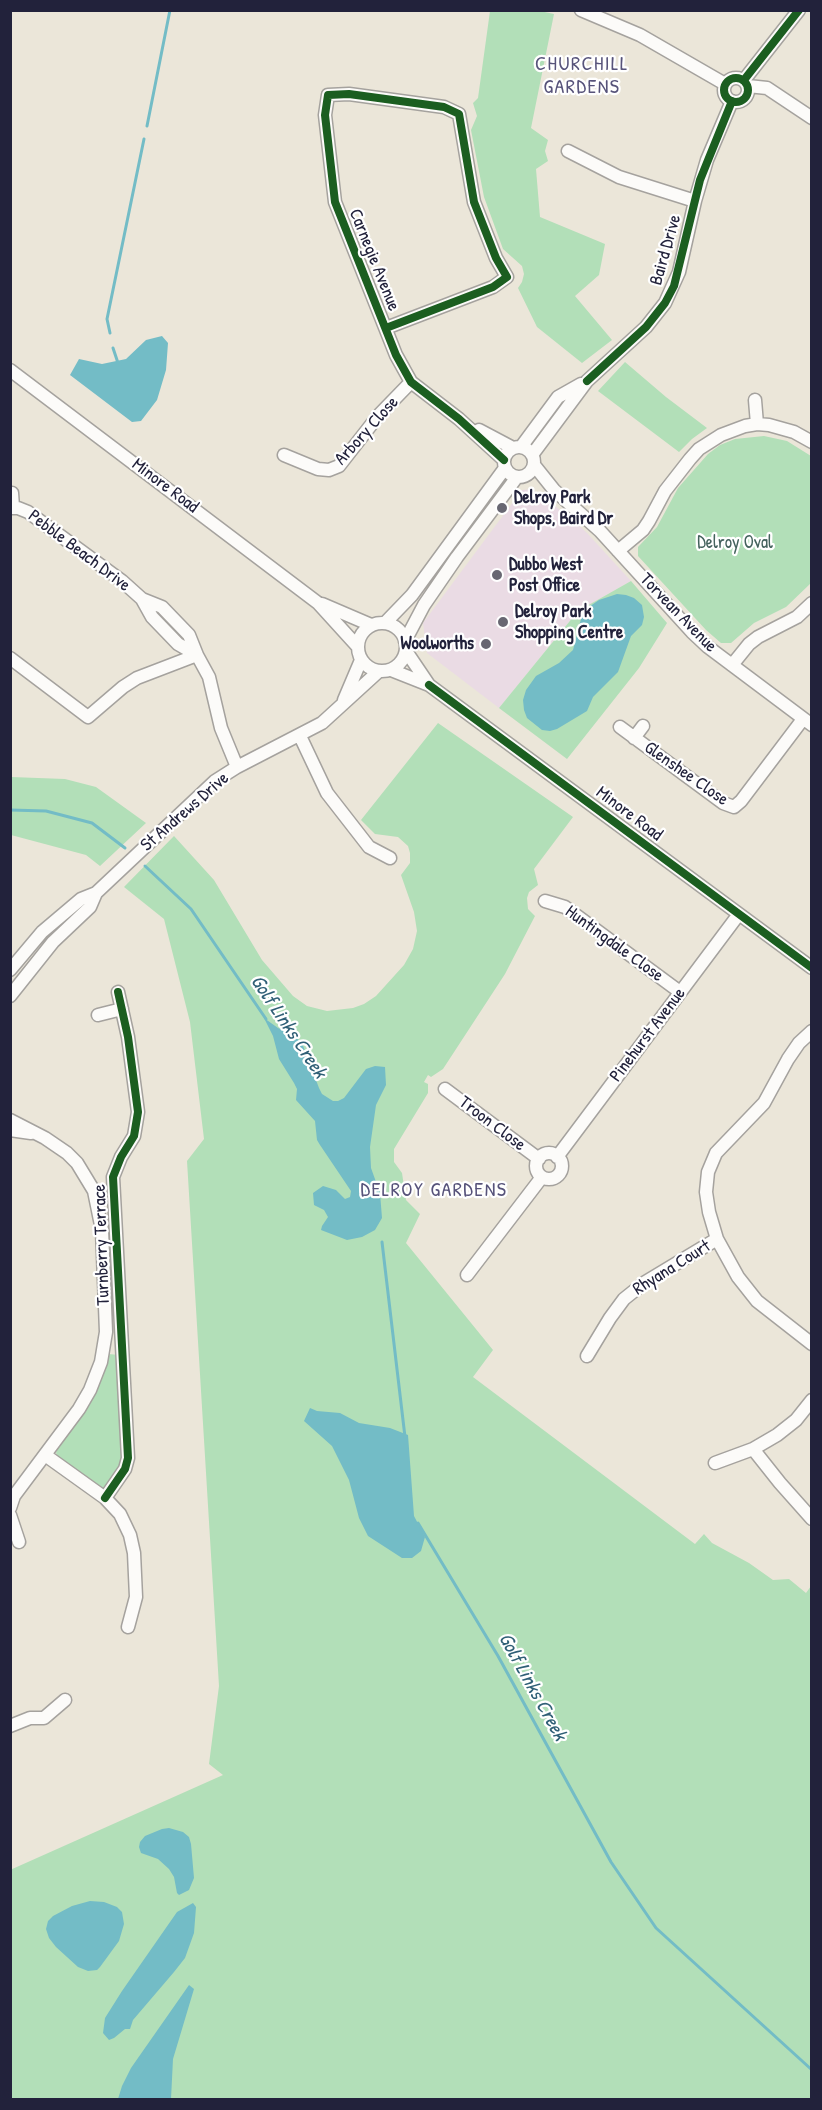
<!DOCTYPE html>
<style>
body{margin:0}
#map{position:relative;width:822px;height:2110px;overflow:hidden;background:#ebe6d9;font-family:"Patrick Hand",sans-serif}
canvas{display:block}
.frame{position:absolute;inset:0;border:12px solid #22223b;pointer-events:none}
</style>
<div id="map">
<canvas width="822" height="2110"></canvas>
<div class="frame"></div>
</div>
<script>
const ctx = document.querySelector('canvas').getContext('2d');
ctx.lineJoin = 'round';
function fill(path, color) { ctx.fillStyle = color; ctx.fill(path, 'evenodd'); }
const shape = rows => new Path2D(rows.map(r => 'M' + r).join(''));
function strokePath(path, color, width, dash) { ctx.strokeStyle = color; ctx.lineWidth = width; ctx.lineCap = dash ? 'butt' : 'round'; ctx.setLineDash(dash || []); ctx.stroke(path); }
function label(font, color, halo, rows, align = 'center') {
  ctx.font = font + ' "Patrick Hand",sans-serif'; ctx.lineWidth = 4.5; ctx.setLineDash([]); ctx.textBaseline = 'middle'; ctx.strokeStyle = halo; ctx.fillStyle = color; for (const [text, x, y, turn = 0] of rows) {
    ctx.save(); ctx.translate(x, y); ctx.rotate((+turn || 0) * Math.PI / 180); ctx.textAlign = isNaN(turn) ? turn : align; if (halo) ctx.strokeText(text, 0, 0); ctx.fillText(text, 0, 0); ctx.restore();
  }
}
fill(shape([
 [532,489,567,515,587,533,631,581,578,611,499,708,427,653,423,623,522,490]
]), '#eadbe4');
fill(shape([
 [490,11,540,11,554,14,531,128,548,140,545,151,548,161,536,169,540,217,605,244,599,275,575,296,612,340,582,363,537,327,518,288,522,282,524,274,522,266,503,249,484,197,471,130,477,116,473,103,478,98],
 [625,362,666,397,707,428,692,439,679,452,598,391],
 [764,436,787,441,811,456,811,583,786,607,754,623,731,643,721,643,706,630,638,556,638,547,657,527,678,488,708,454,720,445,735,439],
 [631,581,667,623,639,668,567,759,499,708,578,611],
 [438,723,573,817,534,869,538,885,529,892,527,898,528,909,535,916,505,974,443,1069,431,1077,428,1075,424,1082,428,1084,428,1093,394,1149,394,1162,402,1173,406,1200,420,1214,406,1243,493,1350,473,1377,695,1544,704,1534,712,1543,749,1563,773,1580,789,1579,806,1593,811,1586,811,2099,11,2099,10,1870,223,1775,209,1764,219,1686,187,1161,204,1139,190,1022,164,919,124,887,174,836,214,880,262,960,293,996,307,1006,327,1011,353,1008,364,1004,376,996,404,965,413,949,417,931,414,912,401,875,410,863,410,853,408,846,398,837,375,834,361,820],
 [11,777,65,779,96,787,146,823,100,866,86,855,11,835],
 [108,1354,120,1355,126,1458,107,1491,101,1490,59,1458,56,1453,58,1447,85,1410,94,1393,102,1376]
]), '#b2dfb8');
fill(shape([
 [162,336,168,343,166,370,157,400,141,421,132,422,70,375,79,359,102,364,126,359,146,340],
 [617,594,626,595,634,598,642,605,644,617,642,625,631,636,618,672,593,697,587,711,557,729,550,731,542,730,527,718,524,710,523,700,526,690,536,676,559,663,573,650,582,615,586,609,599,600],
 [264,1018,278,1028,293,1035,302,1043,319,1088,322,1094,333,1101,338,1101,344,1098,366,1069,375,1066,385,1067,386,1085,376,1105,370,1147,371,1168,380,1193,382,1218,375,1230,362,1237,347,1240,321,1230,322,1226,328,1217,324,1210,314,1205,313,1193,323,1186,336,1190,345,1199,350,1197,351,1191,320,1145,317,1140,315,1121,296,1100,297,1089,294,1083,279,1059,273,1036],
 [310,1408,317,1411,340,1413,359,1423,390,1428,408,1435,414,1516,425,1537,421,1551,412,1558,402,1558,368,1536,359,1518,349,1480,332,1446,304,1421],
 [169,1828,183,1832,189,1837,191,1844,194,1878,189,1890,179,1895,177,1893,174,1877,169,1869,158,1859,141,1853,139,1847,140,1842,145,1836,162,1829],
 [90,1901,104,1902,117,1907,122,1912,124,1924,119,1941,100,1967,97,1970,88,1971,78,1967,56,1947,49,1938,46,1929,48,1921,53,1916,72,1906],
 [193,1903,196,1907,194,1933,185,1958,174,1972,133,2020,130,2029,125,2029,114,2038,109,2040,103,2033,105,2018,122,1991,177,1912],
 [189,1985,194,1989,173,2059,171,2099,118,2099,122,2086,131,2068]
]), '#73bcc6');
strokePath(shape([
 [147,126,170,10],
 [110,333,107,319,144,139],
 [113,348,118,363],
 [10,810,46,811,92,823,125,848],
 [145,866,191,909,266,1019],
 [382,1242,405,1437],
 [418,1523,498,1656,611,1862,656,1928,812,2070]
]), '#73bcc6', 3);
const minor = shape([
 [581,10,640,35,725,84],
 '724 90a12 12 0 1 1 24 0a12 12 0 1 1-24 0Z',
 [744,80,799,10],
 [748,86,767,88,812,118],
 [568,151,619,177,695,201],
 [386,328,493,287,507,277,496,258,474,202,459,114,444,107,349,94,328,95,325,115,335,202,396,355,411,382,459,419,504,460],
 [10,370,318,603,358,647],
 [755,400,757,424],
 [479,430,513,448],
 [521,447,558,397,581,384],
 '504 462a15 15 0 1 1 30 0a15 15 0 1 1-30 0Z',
 [284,455,318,469,329,470,339,466,378,416,411,382],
 [532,455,587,381,646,327,665,303,679,272,695,201,707,160,732,101],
 [534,465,554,490,600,531,692,632,708,647,812,725],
 [12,493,13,507],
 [10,508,18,508,28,512,122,581,142,599,152,617,178,644,197,655],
 [618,551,643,530,649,521,665,491,690,459,699,449,721,435,745,426,757,424,769,425,794,432,812,442],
 [142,599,162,607,189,635,197,655,209,677,221,728,237,767],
 [322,604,371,625],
 '358 647a24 24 0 1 1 48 0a24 24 0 1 1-48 0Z',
 [385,623,412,595,505,468],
 [405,641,424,605,457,557,517,477],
 [406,651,429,685],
 [10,658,88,717,123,687,137,678,197,655],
 [732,665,749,644,758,637,797,617,812,603],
 [391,670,429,685,812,968],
 [344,700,361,660],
 [620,727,723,803,734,807,741,801,803,719],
 [300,736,327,793,369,847,390,858],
 [634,738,643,726],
 [545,901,565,907,680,992],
 [10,970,42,932,81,899,96,893,215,781,237,767,322,723,379,671],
 [10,996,53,942,90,907,96,893],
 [98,1015,122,1009],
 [812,1031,799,1043,788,1059,764,1103,716,1153,708,1172,706,1192,709,1212,717,1239,738,1277,757,1301,812,1344],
 [445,1089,539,1159],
 [10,1120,45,1138,67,1153,77,1163,94,1191,102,1230,106,1332,101,1362,90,1390,79,1409,14,1496,10,1508],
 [10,1130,31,1133],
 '536 1166a13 13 0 1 1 26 0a13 13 0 1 1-26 0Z',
 [557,1157,739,914],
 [467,1275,542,1177],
 [587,1356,610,1318,624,1299,644,1283,717,1239],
 [753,1449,780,1483,812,1519],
 [45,1455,105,1498,120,1514,130,1535,134,1553,136,1597,128,1627],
 [715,1463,753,1449,777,1435,796,1420,812,1400],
 [105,1498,125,1469,128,1458,113,1177,121,1157,134,1136,138,1112,128,1037,118,992],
 [10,1515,19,1542],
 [10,1726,30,1718,44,1718,65,1700]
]);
strokePath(minor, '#a5a29e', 15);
strokePath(minor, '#fcfbf9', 12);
strokePath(shape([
 '724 90a12 12 0 1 1 24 0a12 12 0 1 1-24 0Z',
 [744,80,799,10],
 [386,328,493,287,507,277,496,258,474,202,459,114,444,107,349,94,328,95,325,115,335,202,396,355,411,382,459,419,504,460],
 [587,381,646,327,665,303,674,286,700,180,732,101],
 [429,685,812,968],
 [105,1498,125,1469,128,1458,113,1177,121,1157,134,1136,138,1112,128,1037,118,992]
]), '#1b5e20', 8);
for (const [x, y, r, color] of [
 [502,508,6,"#686772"],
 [497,575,6,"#686772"],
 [503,622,6,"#686772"],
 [486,644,6,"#686772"]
]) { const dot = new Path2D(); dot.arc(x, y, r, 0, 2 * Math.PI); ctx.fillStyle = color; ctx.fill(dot); strokePath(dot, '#fff', 2); }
label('18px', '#22223b', '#fff', [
 ["Baird Drive",666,250,-74],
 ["Carnegie Avenue",374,260,68],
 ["Arbory Close",367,431,-48],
 ["Minore Road",165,486,37],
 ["Pebble Beach Drive",79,551,37],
 ["Torvean Avenue",678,613,46],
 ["Glenshee Close",686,774,35],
 ["St Andrews Drive",185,812,-41],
 ["Minore Road",629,814,37],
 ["Huntingdale Close",614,944,36],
 ["Pinehurst Avenue",648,1035,-53],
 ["Troon Close",492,1124,37],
 ["Turnberry Terrace",102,1245,-92],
 ["Rhyana Court",672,1268,-32]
]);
label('bold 18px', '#22223b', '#fff', [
 ["Delroy Park",514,498],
 ["Shops, Baird Dr",514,519],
 ["Dubbo West",509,565],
 ["Post Office",509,586],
 ["Delroy Park",515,612],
 ["Shopping Centre",515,633],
 ["Woolworths",474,644,"right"]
], 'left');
label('18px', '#44625d', '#fff', [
 ["Delroy Oval",735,543]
]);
ctx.letterSpacing = '1.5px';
label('20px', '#57537a', '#fff', [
 ["CHURCHILL",582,65],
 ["GARDENS",582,88],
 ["DELROY GARDENS",434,1191]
]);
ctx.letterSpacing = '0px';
label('italic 20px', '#2f5f76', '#fff', [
 ["Golf Links Creek",288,1027,56],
 ["Golf Links Creek",532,1687,61]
]);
</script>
